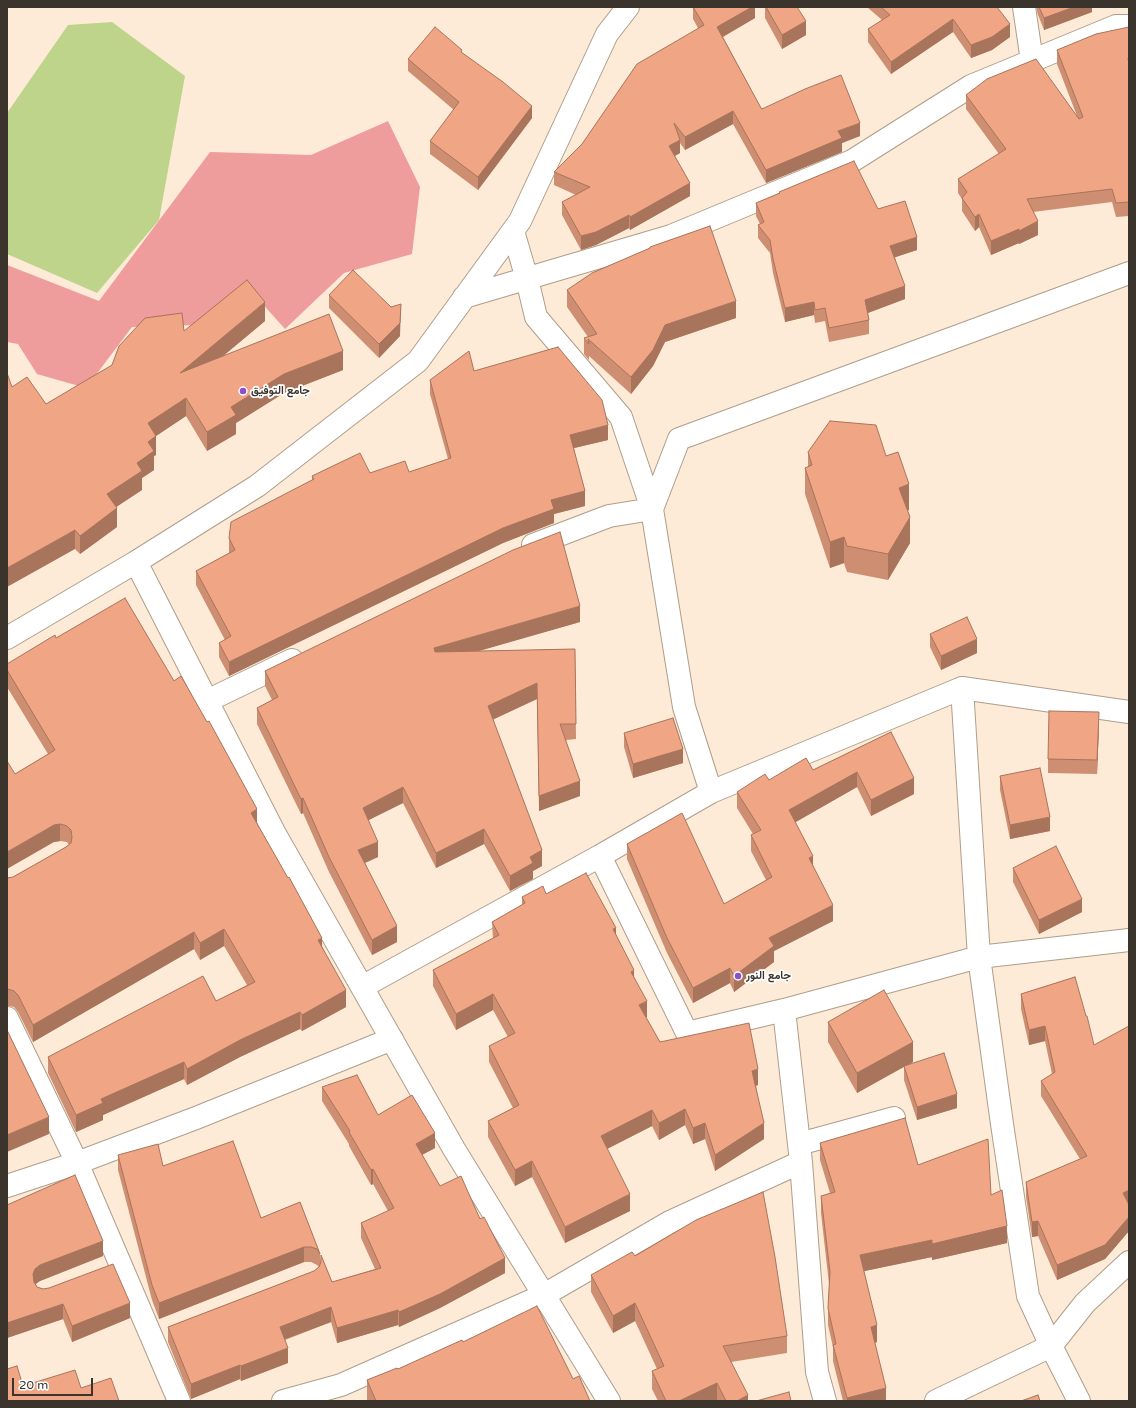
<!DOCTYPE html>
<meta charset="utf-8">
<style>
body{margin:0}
#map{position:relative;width:1136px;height:1408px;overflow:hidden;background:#fdebd7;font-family:"Varela Round",sans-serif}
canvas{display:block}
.frame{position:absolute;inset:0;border:8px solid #3a342c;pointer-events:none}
.scale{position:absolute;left:12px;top:1378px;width:81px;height:18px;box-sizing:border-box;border:2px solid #3a342c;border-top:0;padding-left:5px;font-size:12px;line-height:14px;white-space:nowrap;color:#3a342c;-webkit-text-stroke:3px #fff;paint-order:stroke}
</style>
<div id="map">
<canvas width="1136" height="1408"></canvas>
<div class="frame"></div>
<div class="scale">20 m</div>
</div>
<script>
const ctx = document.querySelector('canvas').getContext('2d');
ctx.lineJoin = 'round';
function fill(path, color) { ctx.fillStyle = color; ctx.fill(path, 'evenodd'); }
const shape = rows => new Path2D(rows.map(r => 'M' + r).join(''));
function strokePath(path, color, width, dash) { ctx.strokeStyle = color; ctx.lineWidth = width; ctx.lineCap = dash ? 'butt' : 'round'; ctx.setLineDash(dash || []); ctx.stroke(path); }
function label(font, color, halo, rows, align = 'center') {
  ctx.font = font + ' "Varela Round",Vazirmatn,sans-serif'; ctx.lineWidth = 3.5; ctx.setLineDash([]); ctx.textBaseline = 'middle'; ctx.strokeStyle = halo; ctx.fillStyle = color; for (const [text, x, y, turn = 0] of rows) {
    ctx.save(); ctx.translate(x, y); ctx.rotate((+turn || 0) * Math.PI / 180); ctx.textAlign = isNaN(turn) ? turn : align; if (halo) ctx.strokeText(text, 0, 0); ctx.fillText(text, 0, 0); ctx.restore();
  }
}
fill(shape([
 [388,121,420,187,412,254,344,273,285,329,251,291,197,325,132,327,86,388,37,374,18,344,7,342,7,265,99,301,210,152,311,155]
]), '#ef9c9c');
fill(shape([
 [112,22,185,76,159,220,97,293,7,254,7,113,68,25]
]), '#bed48a');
const street = shape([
 [1024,7,1032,61],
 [513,231,527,279,536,317,621,417,652,509,609,516,533,545],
 [464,297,671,236,852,161,971,86,1116,26,1129,26],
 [136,562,275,834,454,1149,609,1401],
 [7,638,136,562,257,486,418,361,520,221,607,34,628,7],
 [962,688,979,957,1002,1124,1028,1296,1051,1346,1079,1401],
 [207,701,292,660],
 [711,792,684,707,652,509,679,439,1129,273],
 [600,856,711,792,962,688,1129,712],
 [362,987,600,856,687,1033,784,1010,801,1162],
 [784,1010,979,957,1129,940],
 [7,1018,77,1163,179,1401],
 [799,1144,894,1118],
 [7,1186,77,1163,196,1118,392,1039],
 [283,1401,341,1385,544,1295,670,1222,801,1162,817,1372,825,1401],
 [936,1401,1051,1346,1085,1303,1129,1262]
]);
strokePath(street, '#ae9e8b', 24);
strokePath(street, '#fff', 22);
fill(shape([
 [693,7,755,7,755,18,723,37,761,108,860,136,842,143,842,152,766,183,733,124,685,150,680,143,680,153,675,156,690,196,630,230,629,228,596,245,581,250,562,215,562,202,576,195,554,185,554,172,698,28,693,19],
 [765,7,797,7,806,35,782,49,765,18],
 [867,7,997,7,1010,37,992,50,971,58,953,32,891,74,868,42,868,29,882,20],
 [1036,7,1092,7,1092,12,1044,30,1038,15],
 [1129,27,1129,216,1116,217,1112,202,1033,212,1038,235,1019,244,1019,243,991,255,979,227,975,231,962,211,962,199,958,193,958,179,999,154,966,109,966,95,1077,116,1057,64,1057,50],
 [462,53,532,118,478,190,430,154,430,141,454,110,408,71,408,59],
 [779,192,878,209,917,250,895,257,905,299,868,313,869,320,869,334,829,342,825,321,815,323,814,315,785,322,773,273,770,253,758,238,758,225,760,224,756,216,756,203,779,193],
 [650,247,736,318,665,342,653,366,631,394,589,356,589,360,584,354,584,338,588,337,567,307,567,290,650,249],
 [329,295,400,336,379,358,329,308],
 [265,321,223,356,343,370,284,393,236,423,236,434,207,451,186,416,156,436,156,455,154,456,154,470,142,478,142,490,116,507,117,527,80,554,75,549,12,387,46,404,184,331],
 [474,371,608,440,574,448,585,506,554,514,554,523,503,543,229,676,219,657,219,643,225,640,196,585,196,571,229,553,229,538,312,480,312,476,370,473,409,472,448,459,430,394,430,380],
 [808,452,886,456,909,510,907,511,910,543,888,580,847,572,844,563,830,568,805,494,805,468,808,467],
 [580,622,477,651,575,649,576,739,566,740,580,796,539,811,537,699,493,719,542,866,533,871,533,879,510,891,484,844,436,868,403,803,368,820,378,857,365,863,397,942,372,955,329,872,303,813,301,814,257,724,257,708,272,700,265,686,265,671],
 [930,634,977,653,941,670,930,647],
 [56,638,257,823,322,946,346,1007,302,1031,300,1029,240,1057,187,1085,184,1079,103,1115,103,1120,76,1132,48,1073,48,1057,216,1001,247,985,224,946,200,960,194,949,33,1042,18,1012,14,1007,8,1006,7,1006,7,878,13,877,66,847,69,845,67,842,60,841,54,842,15,774,48,754,7,687,7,664],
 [1099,726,1097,774,1048,773,1048,759],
 [891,732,914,794,871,816,857,787,795,822,813,865,833,921,774,951,774,962,734,992,730,983,693,1003,667,953,627,859,627,844,724,904,766,880,751,851,751,835,753,834,737,808,737,792,769,780,813,770],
 [624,733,683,763,633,778,624,747],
 [1000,776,1050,831,1010,839,1000,790],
 [1013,868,1082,912,1039,934,1013,882],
 [546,894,616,935,634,977,647,1017,646,1017,660,1042,758,1085,756,1086,764,1139,715,1171,705,1139,693,1144,685,1125,659,1140,652,1126,607,1149,630,1211,565,1243,532,1177,515,1186,488,1137,488,1121,513,1108,489,1062,489,1046,508,1037,493,1010,456,1030,433,986,433,970,493,939,492,922,522,905,522,897],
 [1075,977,1129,1205,1129,1231,1105,1259,1057,1280,1038,1236,1032,1237,1026,1197,1026,1182,1080,1159,1041,1096,1041,1081,1052,1074,1045,1041,1029,1045,1021,1009,1021,994],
 [828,1022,913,1062,905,1066,957,1108,917,1120,904,1080,904,1066,857,1093,828,1042],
 [322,1087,378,1115,435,1148,422,1155,440,1186,505,1273,440,1308,399,1327,398,1325,337,1343,331,1322,285,1340,288,1363,241,1381,240,1379,191,1399,168,1342,168,1327,314,1271,319,1267,317,1265,311,1262,304,1262,159,1319,152,1300,118,1170,118,1155,163,1166,261,1218,300,1202,320,1254,320,1263,321,1255,332,1282,375,1269,361,1238,361,1223,388,1211,373,1184,371,1185,349,1146,349,1144,322,1101],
 [820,1143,918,1165,991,1195,1007,1243,932,1260,932,1257,864,1271,877,1342,875,1343,886,1401,843,1401,833,1361,833,1347,828,1325,828,1308,829,1284,821,1213,821,1196,830,1193,820,1160],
 [7,1205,103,1256,40,1281,36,1284,37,1287,130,1318,72,1342,63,1319,7,1338],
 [635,1256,787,1336,787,1353,731,1362,748,1401,658,1401,652,1389,652,1371,657,1369,635,1321,613,1333,591,1292,591,1275],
 [463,1342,573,1379,590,1401,368,1401,367,1400,367,1380,398,1369]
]), '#ce8e72');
fill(shape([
 [752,7,755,7,755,18,717,40,717,27],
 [1074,7,1092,7,1092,12,1044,30,1044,18],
 [953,19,953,32,891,74,891,62],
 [806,21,806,35,782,49,782,35],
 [1010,24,1010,37,992,50,971,58,971,45],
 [532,106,532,118,478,190,478,177],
 [733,111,733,124,685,150,685,137],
 [860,123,860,136,842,143,842,152,766,183,766,170,838,131],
 [680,140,680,153,669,159,669,146],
 [690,183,690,196,630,230,630,217],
 [979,214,979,227,975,231,975,217],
 [629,215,629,228,596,245,581,250,581,236],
 [1038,221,1038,235,1019,244,1019,231],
 [1019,229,1019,243,991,255,991,241],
 [917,237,917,250,890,259,890,246],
 [905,286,905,299,865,314,865,300],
 [736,301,736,318,665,342,653,366,631,394,631,377,665,325],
 [265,302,265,321,180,392,180,373],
 [814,302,814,315,785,322,785,308],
 [401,304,400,336,379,358,379,344],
 [343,351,343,370,284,393,236,423,236,434,207,451,207,432,231,407,284,374],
 [186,398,186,416,156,436,156,455,154,456,154,470,142,478,142,490,107,513,107,494,137,463,148,423],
 [608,425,608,440,570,449,570,435],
 [909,484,909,510,899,514,899,488],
 [585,491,585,506,554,514,554,523,503,543,229,676,229,662,551,500],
 [117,508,117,527,80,554,80,536],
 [910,517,910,543,888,580,888,554],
 [75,530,75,549,7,587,7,568],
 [844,537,844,563,830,568,830,542],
 [580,606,580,622,434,664,434,648],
 [977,639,977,653,941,670,941,656],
 [537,683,537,699,488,722,488,706],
 [1099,712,1099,726,1097,774,1097,760],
 [683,749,683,763,633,778,633,764],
 [857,772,857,787,789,826,789,810],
 [914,778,914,794,871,816,871,800],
 [580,781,580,796,539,811,539,796],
 [403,787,403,803,363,823,363,808],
 [303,798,303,813,301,814,301,799],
 [257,809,257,826,251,813],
 [1050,817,1050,831,1010,839,1010,825],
 [60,824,60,841,54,842,7,869,7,852,54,825],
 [484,829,484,844,436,868,436,853],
 [378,842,378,857,358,866,358,850],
 [542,850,542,866,533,871,533,879,510,891,510,876,530,857],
 [813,856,813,871,809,858],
 [1082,899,1082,912,1039,934,1039,920],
 [833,905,833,921,774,951,774,962,734,992,734,976,769,938],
 [397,926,397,942,372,955,372,940],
 [616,928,616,944,613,929],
 [224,929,224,946,200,960,200,943],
 [194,932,194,949,33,1042,33,1025],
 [322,938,322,955,318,940],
 [730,968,730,983,693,1003,693,988],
 [634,970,634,986,631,972],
 [346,990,346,1007,302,1031,302,1015],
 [493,994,493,1010,456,1030,456,1014],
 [647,1001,647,1017,639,1021,639,1005],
 [300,1012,300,1029,240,1057,187,1085,187,1069,240,1040],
 [1045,1026,1045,1041,1029,1045,1029,1030],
 [913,1042,913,1062,857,1093,857,1073],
 [184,1062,184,1079,103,1115,103,1120,76,1132,76,1115,101,1099],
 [758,1069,758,1085,752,1087,752,1071],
 [957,1094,957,1108,917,1120,917,1107],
 [685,1109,685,1125,659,1140,659,1123],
 [652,1110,652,1126,601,1152,601,1136],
 [49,1117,49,1134,7,1152,7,1135],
 [705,1123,705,1139,693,1144,693,1128],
 [764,1123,764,1139,715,1171,715,1155],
 [435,1133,435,1148,416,1158,416,1144],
 [532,1161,532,1177,515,1186,515,1170],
 [373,1169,373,1184,371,1185,371,1170],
 [1129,1190,1129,1204,1123,1193],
 [630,1194,630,1211,565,1243,565,1227],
 [1129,1217,1129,1231,1105,1259,1057,1280,1057,1265],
 [1038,1221,1038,1236,1032,1237,1032,1222],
 [1007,1226,1007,1243,932,1260,932,1244],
 [932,1240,932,1257,860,1272,860,1255],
 [103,1241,103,1256,40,1281,35,1284,33,1290,33,1274,35,1269,40,1265],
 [304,1247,304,1262,159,1319,159,1303],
 [505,1258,505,1273,440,1308,399,1327,399,1312],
 [130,1303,130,1318,72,1342,72,1326],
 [635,1303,635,1321,613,1333,613,1316],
 [63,1304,63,1319,7,1338,7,1323],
 [331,1307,331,1322,280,1341,280,1327],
 [398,1310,398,1325,337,1343,337,1328],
 [877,1325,877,1342,871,1344,871,1327],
 [288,1348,288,1363,241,1381,241,1366],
 [240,1365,240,1379,191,1399,191,1384],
 [717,1383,717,1401,679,1401],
 [886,1388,886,1401,847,1401,847,1398],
 [748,1395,748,1401,737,1401]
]), '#a8745c');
const building = shape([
 [693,7,752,7,717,27,761,108,762,109,805,89,841,75,860,123,838,131,842,138,766,170,733,111,685,137,674,123,680,140,669,146,690,183,630,217,629,215,596,232,581,236,562,202,590,187,554,172,582,144,637,64,704,25,693,7],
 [766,7,797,7,806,21,782,35,766,7],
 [881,7,997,7,1010,24,992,37,971,45,953,19,891,62,868,29,890,15,881,7],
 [1039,7,1074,7,1044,18,1039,7],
 [435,27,462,50,461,52,503,82,532,106,478,177,430,141,459,102,408,59,435,27],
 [1129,27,1129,58,1128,58,1129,65,1129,202,1116,203,1112,189,1027,199,1038,221,1019,231,1019,229,991,241,979,214,975,217,962,198,967,192,958,179,1006,149,966,95,987,79,1036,59,1079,119,1083,117,1057,50,1096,34,1129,27],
 [854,161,878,209,905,201,917,237,890,246,905,286,865,300,869,320,829,328,825,308,815,310,814,302,785,308,773,259,770,240,758,225,764,222,756,203,780,193,779,192,854,161],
 [710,226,736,301,665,325,653,350,631,377,588,339,589,344,584,338,597,334,567,290,592,273,650,248,650,247,710,226],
 [353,270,391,307,401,304,400,323,379,344,329,295,353,270],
 [247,280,265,302,180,373,329,314,343,351,284,374,231,407,236,415,207,432,186,398,148,423,156,436,148,442,154,451,137,463,142,471,107,494,117,508,80,536,75,530,7,568,7,373,12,387,27,377,46,404,112,365,119,346,145,318,182,313,184,331,247,280],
 [558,347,602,400,608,425,570,435,585,491,551,500,554,509,503,528,229,662,219,643,231,636,196,571,235,550,229,538,231,522,314,479,312,476,360,453,370,473,405,461,409,472,451,458,430,380,469,351,474,371,558,347],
 [830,421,876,425,886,456,898,452,909,484,899,488,910,517,888,554,847,546,844,537,830,542,805,468,812,465,808,452,830,421],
 [560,532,580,606,434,648,435,652,575,649,576,724,560,724,580,781,539,796,537,683,488,706,542,850,530,857,533,863,510,876,484,829,436,853,403,787,363,808,378,842,358,850,397,926,372,940,329,857,303,798,301,799,257,708,278,697,265,671,513,550,560,532],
 [125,598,174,681,181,676,207,722,209,721,257,809,251,813,288,878,289,877,322,938,318,940,346,990,302,1015,300,1012,240,1040,187,1069,184,1062,101,1099,103,1103,76,1115,48,1057,203,976,216,1001,255,982,224,929,200,943,194,932,33,1025,18,995,14,991,8,989,7,989,7,878,13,877,66,847,71,843,72,837,71,830,67,826,60,824,54,825,7,852,7,761,15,774,55,750,7,670,7,664,55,635,56,638,125,598],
 [967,617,977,639,941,656,930,634,967,617],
 [1049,711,1099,712,1097,760,1048,759,1049,711],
 [673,718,683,749,633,764,624,733,673,718],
 [891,732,914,778,871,800,857,772,789,810,813,856,809,858,833,905,769,938,774,946,734,976,730,968,693,988,667,938,627,844,682,813,724,904,772,877,751,835,761,830,737,792,765,774,769,780,806,758,813,770,891,732],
 [1040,768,1050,817,1010,825,1000,776,1040,768],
 [1056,846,1082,899,1039,920,1013,868,1056,846],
 [586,873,616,928,613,929,634,970,631,972,647,1001,639,1005,660,1042,749,1023,758,1069,752,1071,764,1123,715,1155,705,1123,693,1128,685,1109,659,1123,652,1110,601,1136,630,1194,565,1227,532,1161,515,1170,488,1121,519,1105,489,1046,515,1033,493,994,456,1014,433,970,499,935,492,922,525,903,522,897,543,886,546,894,586,873],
 [1075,977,1086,1016,1087,1016,1094,1045,1129,1026,1129,1190,1123,1193,1129,1205,1129,1217,1105,1245,1057,1265,1038,1221,1032,1222,1026,1182,1087,1156,1041,1081,1055,1072,1045,1026,1029,1030,1021,994,1075,977],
 [884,990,913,1042,857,1073,828,1022,884,990],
 [7,1030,49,1117,7,1135,7,1030],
 [944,1053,957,1094,917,1107,904,1066,944,1053],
 [357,1075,378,1115,412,1095,435,1133,416,1144,440,1186,461,1176,480,1219,484,1217,505,1258,440,1294,399,1312,398,1310,337,1328,331,1307,280,1327,288,1348,241,1366,240,1365,191,1384,168,1327,314,1271,319,1267,321,1262,321,1255,332,1282,381,1268,361,1223,394,1208,373,1169,371,1170,349,1132,350,1131,322,1087,357,1075],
 [905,1118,918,1165,988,1139,991,1195,1002,1190,1007,1226,932,1244,932,1240,860,1255,877,1325,871,1327,886,1388,847,1398,833,1345,836,1344,828,1308,830,1272,821,1196,835,1192,820,1143,905,1118],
 [233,1141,261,1218,300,1202,320,1254,317,1249,311,1247,304,1247,159,1303,152,1285,118,1155,158,1144,163,1166,233,1141],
 [75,1175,103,1241,40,1265,35,1269,33,1274,34,1282,37,1287,43,1289,49,1288,113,1264,130,1303,72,1326,63,1304,7,1323,7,1205,75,1175],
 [763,1192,775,1257,787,1336,723,1346,748,1395,737,1401,726,1401,717,1383,679,1401,666,1401,652,1371,664,1366,635,1303,613,1316,591,1275,632,1252,635,1256,696,1220,763,1192],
 [537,1306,573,1379,579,1376,590,1401,376,1401,367,1380,397,1368,398,1369,462,1340,463,1342,537,1306],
 [17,1366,23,1386,75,1370,81,1388,111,1378,119,1401,7,1401,7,1369,17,1366],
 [789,1392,791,1401,756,1401,789,1392],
 [1038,1395,1040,1401,1021,1401,1038,1395]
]);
fill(building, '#f0a584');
strokePath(building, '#a8745c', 1);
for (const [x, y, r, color] of [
 [243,391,4,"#8751c9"],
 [738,976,4,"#8751c9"]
]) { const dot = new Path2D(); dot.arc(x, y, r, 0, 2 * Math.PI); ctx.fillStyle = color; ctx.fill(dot); strokePath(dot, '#fff', 1.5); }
label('bold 11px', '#3a342c', '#fff', [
 ["جامع التوفيق",251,391],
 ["جامع النور",746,976]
], 'left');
</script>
